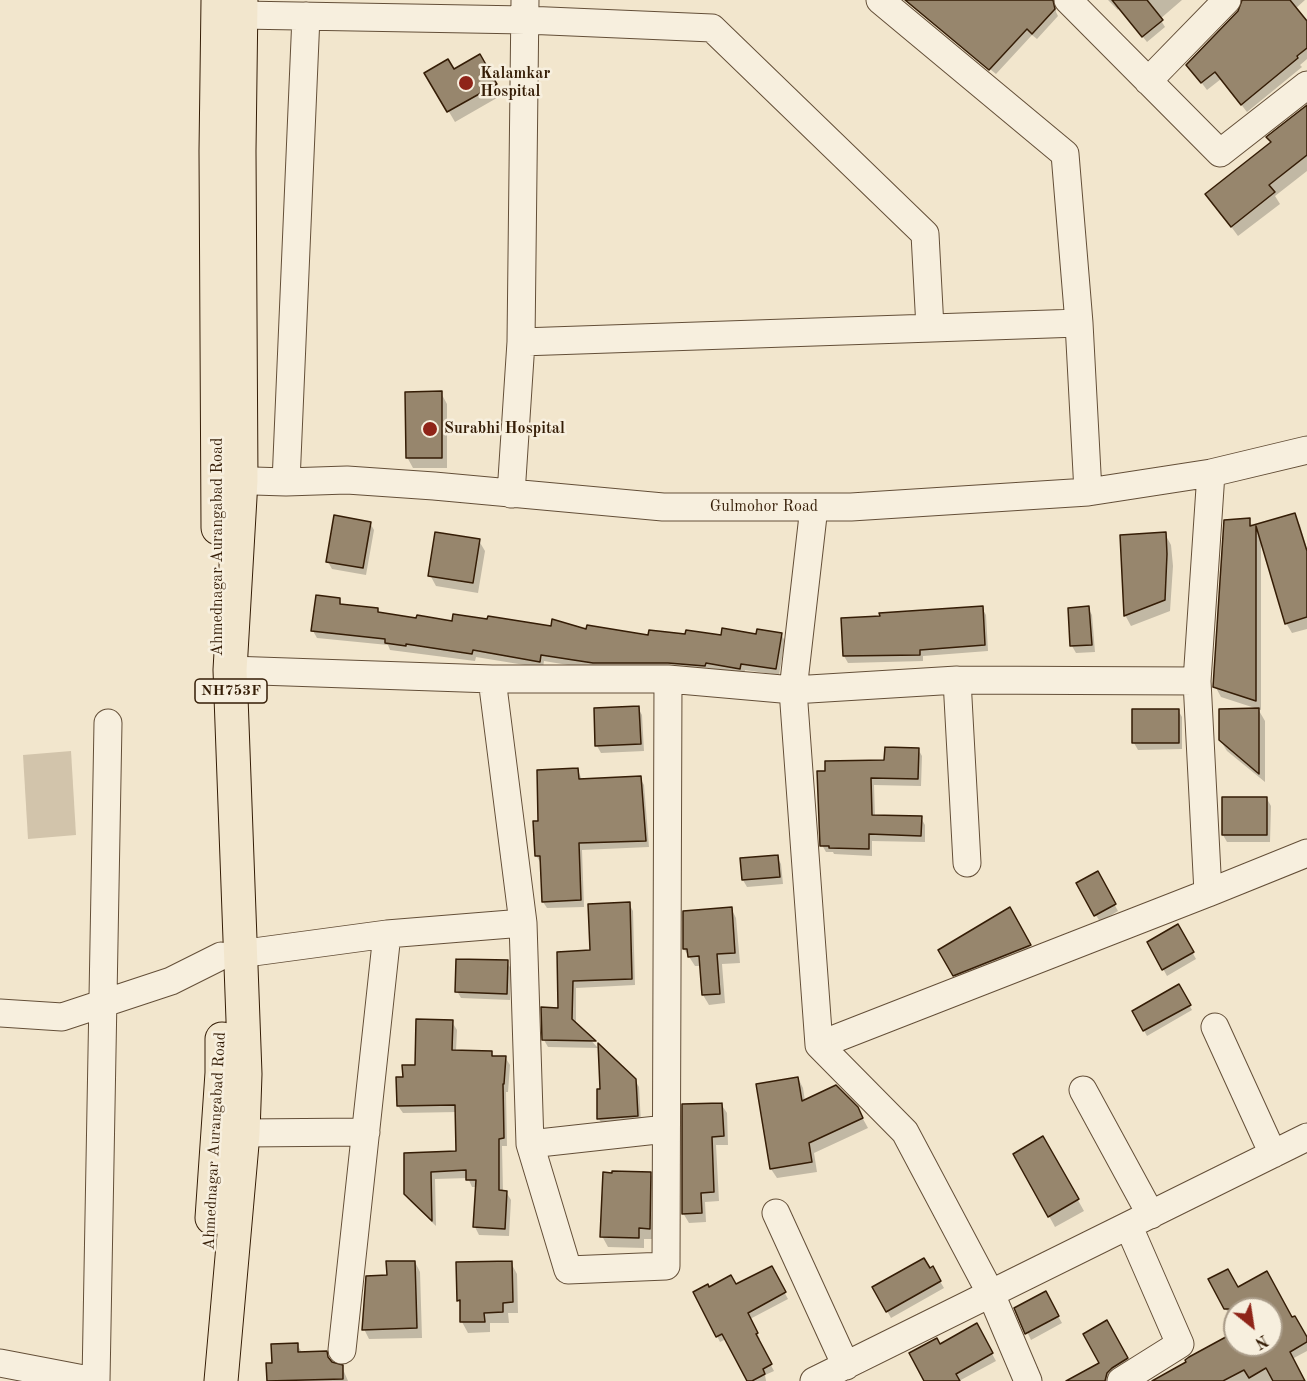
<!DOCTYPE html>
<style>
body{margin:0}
#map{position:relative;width:1307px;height:1381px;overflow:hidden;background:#f2e6cd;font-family:"Old Standard TT",serif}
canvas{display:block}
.north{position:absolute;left:1223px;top:1297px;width:60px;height:60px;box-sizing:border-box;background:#f7efde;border:2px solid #a99b88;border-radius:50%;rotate:150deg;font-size:16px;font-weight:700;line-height:24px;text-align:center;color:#351d06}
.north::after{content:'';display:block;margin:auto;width:21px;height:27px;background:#8f2418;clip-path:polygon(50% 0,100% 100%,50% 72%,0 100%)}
</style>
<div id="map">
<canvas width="1307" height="1381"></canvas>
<div class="north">N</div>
</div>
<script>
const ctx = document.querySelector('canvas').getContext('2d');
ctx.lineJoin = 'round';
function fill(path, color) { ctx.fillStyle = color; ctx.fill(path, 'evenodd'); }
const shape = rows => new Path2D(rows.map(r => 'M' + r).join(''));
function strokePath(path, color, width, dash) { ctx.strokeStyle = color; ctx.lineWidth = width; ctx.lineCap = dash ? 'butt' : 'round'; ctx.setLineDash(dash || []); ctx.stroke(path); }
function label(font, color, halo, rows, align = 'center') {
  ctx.font = font + ' "Old Standard TT",serif'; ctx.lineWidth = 5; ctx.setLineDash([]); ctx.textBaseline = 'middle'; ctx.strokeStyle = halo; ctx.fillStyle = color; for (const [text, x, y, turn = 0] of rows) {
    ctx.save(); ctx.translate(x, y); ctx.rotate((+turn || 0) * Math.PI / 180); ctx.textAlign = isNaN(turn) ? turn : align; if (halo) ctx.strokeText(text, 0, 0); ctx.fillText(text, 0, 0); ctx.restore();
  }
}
fill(shape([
 [71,751,76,835,28,839,23,755]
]), '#d2c4ab');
fill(shape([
 [906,0,1057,0,1056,12,1058,16,1037,39,1032,35,996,74],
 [1108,0,1182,0,1160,19,1165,27,1147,42,1119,8,1118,10],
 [1244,0,1305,0,1295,9,1307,23,1307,59,1300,65,1302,67,1247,112,1221,79,1207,90,1188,65,1239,12],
 [479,56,502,95,455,122,426,73,454,71],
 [1307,107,1307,171,1275,196,1280,204,1238,236,1207,194,1272,143],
 [441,393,447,404,447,468,413,468,407,457],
 [1294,515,1300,525,1307,549,1307,629,1292,633,1286,623,1261,541,1261,710,1258,709,1265,721,1265,782,1227,751,1220,740,1258,709,1221,697,1215,686,1249,520,1253,527],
 [370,523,374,530,366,575,332,569,328,562],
 [1165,534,1171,545,1173,566,1170,611,1131,626,1125,615],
 [479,541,485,551,478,593,436,586,430,575],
 [339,600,343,606,377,610,379,614,418,620,552,627,650,637,781,634,785,641,779,675,745,670,744,675,598,670,544,661,543,668,476,657,475,661,390,650,388,645,317,638,313,631],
 [982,608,986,615,988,651,923,656,923,661,848,663,844,656],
 [1088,608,1092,615,1095,652,1076,653,1072,646],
 [638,708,642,715,644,751,601,753,597,746],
 [1178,710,1182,717,1182,749,1138,750,1134,743],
 [918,749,922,756,921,786,874,785,875,816,921,818,925,825,925,842,872,841,872,856,834,854,833,852,826,852,822,845,819,773,886,761],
 [578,770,582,780,640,778,644,785,649,847,582,850,584,907,547,908,543,902,542,862,540,862,536,855,540,822],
 [1267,799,1271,806,1270,842,1227,842,1223,835],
 [777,857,781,864,783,884,747,887,743,880,742,860],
 [1097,873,1118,911,1100,922,1078,884],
 [629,904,633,911,635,985,576,988,576,1024,598,1048,548,1047,544,1040,560,1009,558,953,591,952],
 [731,908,736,918,740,963,722,964,725,1003,709,1005,703,995,701,966,695,966,684,949],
 [1009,909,1033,953,958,982,940,950],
 [1178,926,1196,959,1167,976,1149,943],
 [507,962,511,969,510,1000,461,998,457,991],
 [1178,986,1192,1010,1147,1036,1134,1012],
 [452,1022,457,1030,456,1051,491,1052,494,1057,505,1057,510,1065,508,1092,506,1092,507,1146,502,1146,503,1192,506,1192,511,1200,509,1236,479,1235,475,1227,477,1187,472,1187,468,1178,435,1179,436,1226,411,1202,406,1194,405,1154,458,1153,457,1112,403,1113,398,1106,404,1078,416,1066],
 [798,1078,803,1088,805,1101,857,1108,868,1128,814,1153,817,1172,777,1178,771,1169],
 [635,1080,639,1087,641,1123,603,1126,599,1119],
 [721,1104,727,1113,728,1145,716,1145,719,1201,705,1202,706,1222,689,1223,683,1213],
 [1043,1138,1084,1211,1055,1227,1015,1154],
 [650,1173,656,1184,656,1239,644,1239,644,1248,608,1247,602,1236],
 [415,1262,420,1272,422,1338,369,1339,364,1329],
 [511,1263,517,1274,518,1313,508,1313,509,1323,490,1323,490,1332,468,1333,462,1322,462,1306,458,1300],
 [771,1268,788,1299,750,1319,760,1339,758,1341,774,1371,765,1375,766,1381,749,1381,726,1339,720,1342,717,1336,709,1289,736,1286],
 [932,1268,944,1288,891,1318,874,1288],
 [1210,1280,1239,1289,1292,1319,1307,1340,1307,1351,1292,1359,1304,1381,1156,1381,1235,1333,1235,1345,1271,1345,1271,1309,1235,1309,1235,1326],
 [1045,1293,1062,1323,1031,1340,1016,1309],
 [1107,1322,1131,1365,1110,1381,1069,1381,1101,1363],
 [976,1325,996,1361,959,1381,926,1381,939,1345],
 [297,1344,302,1353,326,1352,333,1364,342,1367,348,1381,268,1381,268,1364,273,1364]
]), '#0003');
const building = shape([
 [905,0,1053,0,1055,9,1032,34,1027,29,989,70,905,0],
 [1112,0,1147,0,1163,20,1142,37,1112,0],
 [1242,0,1290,0,1307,21,1307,48,1297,56,1298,58,1241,105,1215,72,1201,83,1186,65,1238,11,1242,0],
 [480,54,497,84,447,112,424,73,448,59,454,69,480,54],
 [1307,105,1307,155,1269,185,1275,192,1231,227,1205,194,1271,142,1266,137,1307,105],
 [442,391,442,458,406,458,405,392,442,391],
 [1295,513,1307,551,1307,617,1285,624,1256,526,1256,701,1213,687,1224,520,1250,518,1250,526,1295,513],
 [334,515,371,522,363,568,326,562,334,515],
 [435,532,480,539,473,583,428,576,435,532],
 [1166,532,1167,554,1165,600,1124,616,1120,535,1166,532],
 [316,595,340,598,340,604,378,608,378,612,416,618,417,615,452,621,453,614,487,619,488,616,551,626,552,619,586,629,587,625,648,635,649,630,685,634,686,630,721,635,722,628,756,634,757,629,782,633,776,669,741,664,740,669,706,663,705,666,668,663,593,663,541,655,540,662,473,650,472,654,406,644,406,646,385,643,385,639,311,631,316,595],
 [983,606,985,645,920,650,920,655,843,656,841,618,880,616,879,613,983,606],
 [1089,606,1092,645,1070,646,1068,608,1089,606],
 [639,706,641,744,595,746,594,708,639,706],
 [1259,708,1259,774,1219,740,1219,709,1259,708],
 [1132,709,1179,709,1179,743,1132,743,1132,709],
 [885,747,919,748,918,779,871,778,872,815,922,816,921,836,869,834,869,849,829,848,829,846,820,846,817,771,825,771,825,761,884,760,885,747],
 [578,768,579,779,641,776,646,841,579,843,581,900,542,902,540,856,535,856,533,821,538,821,537,770,578,768],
 [1222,797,1267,797,1267,835,1222,835,1222,797],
 [778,855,780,877,742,880,740,858,778,855],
 [1098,871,1116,904,1094,916,1076,883,1098,871],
 [630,902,632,979,573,981,572,1019,596,1041,542,1040,541,1007,558,1008,557,952,590,950,588,904,630,902],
 [732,907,735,953,717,954,720,994,702,995,699,956,688,957,687,949,683,949,683,911,732,907],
 [1010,907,1031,945,953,976,938,950,1010,907],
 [1178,924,1194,952,1162,970,1147,942,1178,924],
 [456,959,508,960,507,994,455,992,456,959],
 [1179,984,1191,1005,1143,1031,1132,1011,1179,984],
 [416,1019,453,1020,452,1050,492,1051,492,1056,506,1056,504,1084,503,1084,504,1138,499,1139,499,1190,507,1191,505,1229,473,1227,476,1180,466,1180,466,1170,431,1172,432,1221,404,1194,404,1153,456,1151,455,1105,397,1106,396,1077,403,1077,402,1065,415,1065,416,1019],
 [598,1043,636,1079,638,1116,597,1119,597,1089,600,1089,598,1043],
 [798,1077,802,1101,836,1085,858,1107,863,1118,809,1143,812,1162,770,1169,756,1084,798,1077],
 [722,1103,724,1136,712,1137,714,1192,701,1193,702,1213,682,1214,682,1104,722,1103],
 [1043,1136,1079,1199,1048,1217,1013,1154,1043,1136],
 [612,1171,651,1172,650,1229,639,1228,639,1238,600,1237,603,1172,612,1173,612,1171],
 [924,1258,930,1268,933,1266,941,1281,886,1312,872,1287,924,1258],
 [386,1261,415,1261,417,1328,362,1330,366,1276,387,1275,386,1261],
 [512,1261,513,1302,503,1303,503,1312,484,1313,485,1322,460,1322,460,1300,457,1301,456,1262,512,1261],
 [772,1266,786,1292,748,1313,758,1333,756,1334,772,1364,763,1369,765,1374,752,1381,747,1381,722,1334,716,1337,693,1292,708,1284,709,1287,731,1275,736,1284,772,1266],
 [1228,1269,1238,1287,1267,1271,1292,1317,1295,1316,1307,1337,1307,1342,1290,1352,1305,1381,1273,1381,1266,1368,1249,1378,1244,1370,1223,1381,1152,1381,1186,1362,1185,1360,1189,1357,1235,1332,1235,1345,1271,1345,1271,1309,1224,1309,1208,1279,1228,1269],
 [1046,1291,1059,1316,1025,1334,1014,1308,1046,1291],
 [1107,1320,1128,1358,1112,1368,1107,1373,1105,1381,1066,1381,1099,1363,1083,1334,1107,1320],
 [977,1323,993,1353,956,1374,960,1381,924,1381,909,1353,937,1338,940,1344,977,1323],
 [298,1343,298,1352,327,1351,328,1357,332,1362,343,1365,343,1379,267,1381,266,1363,272,1363,271,1344,298,1343]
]);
fill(building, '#97866d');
strokePath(building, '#351d06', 1.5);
const minor = shape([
 [880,0,1065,154,1079,323,1088,492],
 [1068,0,1220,153,1307,85],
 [241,15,525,20,712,28,925,234,930,328],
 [1148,81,1227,0],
 [521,342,1079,323],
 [1211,473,1197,681,1208,893,1307,853],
 [222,480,286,482,347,480,434,486,663,507,851,507,1088,492,1211,473,1307,450],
 [286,482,306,16],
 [511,494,521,342,525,0],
 [814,507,793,690,819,1045,1208,893],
 [230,670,492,679,668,679,793,690,957,680,1197,681],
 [492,679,523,923,530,1144,568,1270,666,1266,668,679],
 [957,680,967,863],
 [239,954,387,934,523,923],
 [0,1013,62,1017,171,981,221,956],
 [1215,1027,1273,1154],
 [819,1045,905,1132,991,1294,1028,1381],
 [1083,1090,1151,1215],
 [243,1133,366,1132],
 [530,1144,666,1129],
 [776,1213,846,1366],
 [342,1350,387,934],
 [0,1363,94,1381],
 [96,1381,108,723],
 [814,1381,1307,1137],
 [1121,1381,1180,1344,1129,1227]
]);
const highway = shape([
 [218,528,216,151,218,0],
 [212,1218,222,1073,222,1039],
 [221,1381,243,1133,245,1074,230,670,241,480,239,151,241,0]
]);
strokePath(minor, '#644f38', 29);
strokePath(highway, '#351d06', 35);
strokePath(minor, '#f7efde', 27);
strokePath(highway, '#f2e6cd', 33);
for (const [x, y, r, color] of [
 [466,83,8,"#8f2418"],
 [430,429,8,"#8f2418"]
]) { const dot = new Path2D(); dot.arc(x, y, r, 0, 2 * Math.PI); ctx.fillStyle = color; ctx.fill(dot); strokePath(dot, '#f7efde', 2); }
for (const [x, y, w] of [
 [231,691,72]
]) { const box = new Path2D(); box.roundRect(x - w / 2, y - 12, w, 24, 4.5); ctx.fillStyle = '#f7efde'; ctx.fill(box); strokePath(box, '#351d06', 1.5); }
label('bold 15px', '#351d06', null, [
 ["NH753F",231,691]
]);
label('bold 16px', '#351d06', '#f7efde', [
 ["Kalamkar",480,74],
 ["Hospital",480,92],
 ["Surabhi Hospital",444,429]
], 'left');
label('16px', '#351d06', '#f7efde', [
 ["Gulmohor Road",764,507],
 ["Ahmednagar Aurangabad Road",218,547,-90],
 ["Ahmednagar Aurangabad Road",215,1141,-87]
]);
</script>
